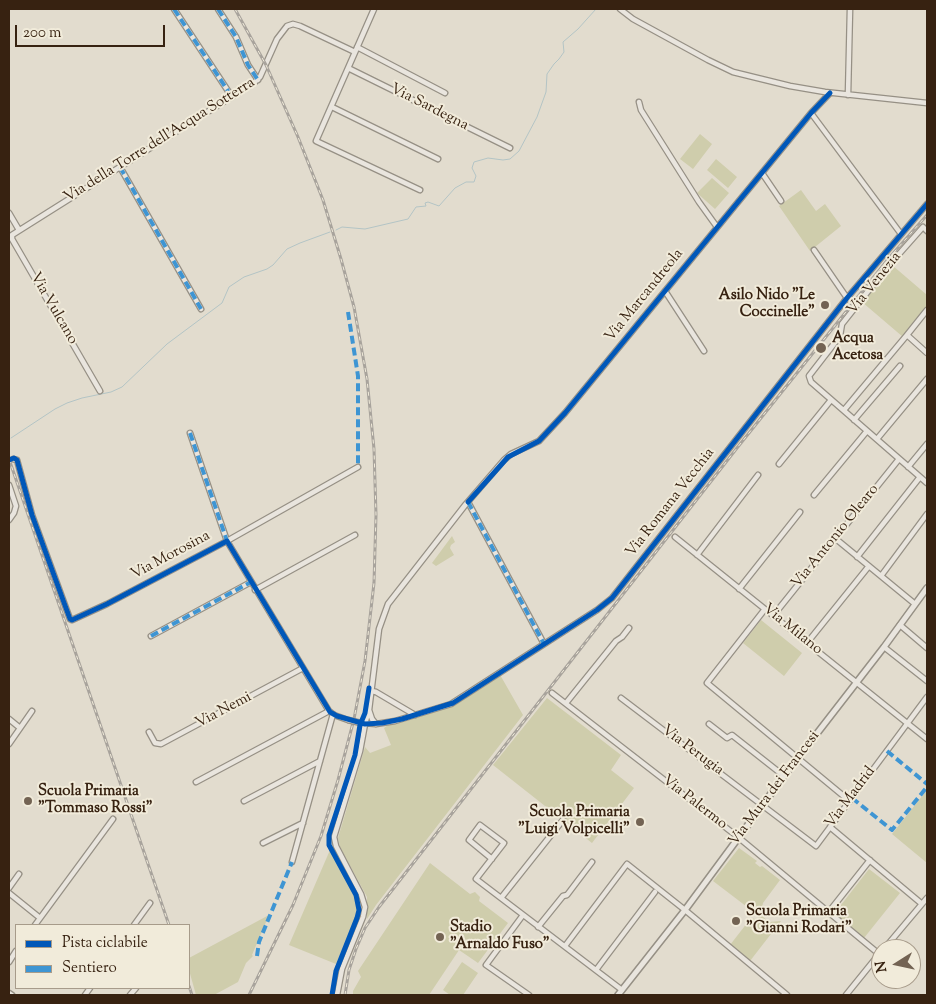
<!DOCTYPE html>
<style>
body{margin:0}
#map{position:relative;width:936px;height:1004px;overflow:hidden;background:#e2dcce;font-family:"Sorts Mill Goudy",serif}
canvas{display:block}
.frame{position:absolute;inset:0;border:10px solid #372211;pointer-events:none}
.legend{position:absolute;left:15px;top:924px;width:175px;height:65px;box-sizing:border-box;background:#f1ebda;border:1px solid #a79b8a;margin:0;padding:6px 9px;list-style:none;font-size:15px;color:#372211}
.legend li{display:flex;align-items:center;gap:10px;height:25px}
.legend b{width:25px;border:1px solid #a79b8a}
.north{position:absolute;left:871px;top:939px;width:50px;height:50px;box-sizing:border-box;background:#f1ebda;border:1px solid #a79b8a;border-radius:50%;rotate:260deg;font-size:14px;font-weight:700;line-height:20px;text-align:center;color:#372211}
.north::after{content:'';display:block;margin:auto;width:18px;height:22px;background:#736353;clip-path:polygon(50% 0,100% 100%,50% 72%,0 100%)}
.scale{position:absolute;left:15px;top:25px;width:150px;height:22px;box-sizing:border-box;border:2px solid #372211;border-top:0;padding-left:6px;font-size:15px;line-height:18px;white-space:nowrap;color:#372211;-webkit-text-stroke:4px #f1ebda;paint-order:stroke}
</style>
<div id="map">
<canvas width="936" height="1004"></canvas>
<div class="frame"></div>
<ul class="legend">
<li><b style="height:6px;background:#0057b8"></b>Pista ciclabile</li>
<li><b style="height:6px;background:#3e95d3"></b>Sentiero</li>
</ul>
<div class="north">N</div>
<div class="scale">200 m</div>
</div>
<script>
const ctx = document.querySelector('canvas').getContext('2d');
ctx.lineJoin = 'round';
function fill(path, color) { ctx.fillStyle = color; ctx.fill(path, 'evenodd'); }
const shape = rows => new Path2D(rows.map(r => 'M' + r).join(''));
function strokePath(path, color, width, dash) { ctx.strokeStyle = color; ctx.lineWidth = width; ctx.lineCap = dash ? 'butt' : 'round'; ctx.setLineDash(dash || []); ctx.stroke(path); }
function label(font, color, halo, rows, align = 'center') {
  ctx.font = font + ' "Sorts Mill Goudy",serif'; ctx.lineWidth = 4; ctx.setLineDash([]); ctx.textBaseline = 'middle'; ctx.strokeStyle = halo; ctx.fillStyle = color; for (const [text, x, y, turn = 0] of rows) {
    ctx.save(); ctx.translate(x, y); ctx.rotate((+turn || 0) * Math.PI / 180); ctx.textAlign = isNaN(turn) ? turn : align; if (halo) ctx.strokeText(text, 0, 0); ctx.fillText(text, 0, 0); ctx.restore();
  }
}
fill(shape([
 [700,134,712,144,693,169,680,159],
 [716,159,737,177,728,188,707,170],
 [712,178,729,193,715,209,697,193],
 [801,190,816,211,825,204,841,226,810,251,779,206],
 [892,265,927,295,927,306,903,337,862,302],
 [452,536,455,542,451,545,450,548,454,555,436,566,432,563],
 [761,620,802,653,784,676,743,643],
 [499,673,523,715,376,905,367,919,367,897,340,847,338,838,365,747,370,753,391,745,384,728,392,722,451,704],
 [547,698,621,755,611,770,634,788,592,843,493,765],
 [927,790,927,863,892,834],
 [739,848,757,861,755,863,760,867,762,866,780,880,763,903,761,912,755,913,713,881],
 [330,850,355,897,358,904,355,919,336,964,289,945],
 [430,863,470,894,475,892,480,897,479,901,508,923,478,963,459,950,429,995,353,995,353,991,361,977,358,971],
 [869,869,900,893,864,938,834,914],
 [269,915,252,955,253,956,246,963,238,982,214,995,196,995,189,970,189,958],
 [762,916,769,922,781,921,750,961,730,945,751,918,755,919],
 [462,962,478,973,463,995,450,995,443,990]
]), '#cfcdac');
strokePath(shape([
 [336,230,342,227,365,229,408,219,416,207,426,206,425,203,428,202,439,206,455,188,466,182,474,182,476,176,472,168,474,162,488,158,503,160,510,159,519,151,537,117,546,92,547,74,554,64,559,59,564,52,563,42,578,29,596,9],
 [11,438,55,409,67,403,82,398,111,392,122,387,167,344,222,303,229,287,244,277,267,269,273,265,287,249,300,243,330,232]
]), '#b3c4c5', 1);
const minor = shape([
 [174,9,232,97],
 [218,9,236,37,248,65,258,80],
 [374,9,316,141,420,190],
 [620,9,633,19,708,60,733,72,790,86,825,92,927,103],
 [357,47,445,93],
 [348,68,510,148],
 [848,95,850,9],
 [639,102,641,110,699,202,717,227],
 [332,107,438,159],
 [811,113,901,234],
 [120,167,201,309],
 [762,173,781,201],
 [9,213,19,230],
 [927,231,923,227,884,271,842,324,840,336,809,376,811,382,927,483],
 [814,250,847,298],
 [665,291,704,351],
 [927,310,907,335,927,353],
 [100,391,12,239,12,235,255,82,260,77,277,39,287,26,293,24,300,26,355,52],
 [844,410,907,335],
 [854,420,900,366],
 [190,433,227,541,358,467],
 [877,439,927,379],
 [13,459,17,460,32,515,70,619,72,620,107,604,227,541,329,711,334,715,348,720],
 [779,464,831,400],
 [908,467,927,444],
 [9,485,16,506,14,513,9,520],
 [814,495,867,431],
 [468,502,544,644],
 [675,537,927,739],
 [836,539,915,604],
 [697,555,758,475],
 [857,557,920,477],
 [881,576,927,514],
 [739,589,800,512],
 [255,590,355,535],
 [765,609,707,683,846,798],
 [773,616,899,459],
 [900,625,927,648],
 [151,636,251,582],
 [807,643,869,566],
 [884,647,927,681],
 [372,691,376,692,415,715],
 [552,693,738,837,879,954],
 [621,698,816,846,927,697],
 [566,703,616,641,622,637,629,628],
 [369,710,372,719,376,724],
 [9,719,20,728],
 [363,723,376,724,395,721,451,704,597,610,612,598,847,298,927,204],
 [709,724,727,738,732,735,784,776],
 [149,732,155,743,161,744,303,668],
 [9,744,32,711],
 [196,782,329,711],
 [244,801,320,761],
 [830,827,922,904],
 [263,843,303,823],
 [492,859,469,840,480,825,504,843,476,879,622,990],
 [292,862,333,714],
 [9,888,19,874],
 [9,893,40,918],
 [501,898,563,820],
 [828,913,870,860],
 [523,915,486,965,529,995],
 [35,925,113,819],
 [134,925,150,903],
 [538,927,563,896,567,895,592,862],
 [565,946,627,864,685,910,787,995],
 [884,949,927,898],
 [9,962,16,951],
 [596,970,655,892],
 [9,993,12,995],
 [85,995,90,988],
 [130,995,136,988],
 [337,995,342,969,363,917,365,907,361,894,336,846,334,837,360,751,365,724,369,710,379,629,388,604,466,504,504,460,511,454,539,441,565,413,811,113,830,93],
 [846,995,880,953]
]);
const tertiary = shape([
 [618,995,685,910,784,776,884,647,927,588]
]);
strokePath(minor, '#969085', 7);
strokePath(tertiary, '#969085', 8);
strokePath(minor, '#e9e5de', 4.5);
strokePath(tertiary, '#e9e5de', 5);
const rail = shape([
 [235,9,266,65,298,137,323,200,341,259,354,307,367,379,374,449,376,515,374,583,365,661,354,719,338,780,321,836,293,905,249,995],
 [9,459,169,925],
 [189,986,192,995],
 [345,995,349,970,356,949,365,928,379,907,737,448,889,258,927,215]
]);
strokePath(rail, '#a8a39c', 3);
strokePath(rail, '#f1ebda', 1, [4]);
const minorBridge = shape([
 [348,720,361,723]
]);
strokePath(minorBridge, '#969085', 7, []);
strokePath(minorBridge, '#e9e5de', 4.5);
strokePath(shape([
 [174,9,232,97],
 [218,9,236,37,248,65,258,80],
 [120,167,201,309],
 [348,312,358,376,358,467],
 [190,433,227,541],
 [468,502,544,644],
 [151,636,251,582],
 [887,751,927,784],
 [852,798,892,830,927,787],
 [257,956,259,942,292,862]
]), '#3e95d3', 4, [8, 4]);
strokePath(shape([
 [9,460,14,458,17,460,32,515,70,619,72,620,107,604,227,541,330,712,337,716,365,724,382,723,402,719,453,703,597,610,612,598,847,298,927,204],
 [468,502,508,457,539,441,565,413,811,113,830,93],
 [332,995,336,971,357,918,359,910,356,895,329,845,329,835,355,755,360,725,365,713,369,688]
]), '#0057b8', 5);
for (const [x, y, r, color] of [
 [825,305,5,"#736353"],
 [821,348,6,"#736353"],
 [28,801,5,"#736353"],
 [640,822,5,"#736353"],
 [736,921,5,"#736353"],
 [440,937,5,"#736353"]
]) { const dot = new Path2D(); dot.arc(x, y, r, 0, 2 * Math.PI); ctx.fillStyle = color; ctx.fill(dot); strokePath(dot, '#f1ebda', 2); }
label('15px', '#372211', '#f1ebda', [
 ["Via Sardegna",429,108,27],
 ["Via della Torre dell'Acqua Sotterra",160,141,-32],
 ["Via Venezia",875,284,-51],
 ["Via Marcandreola",645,296,-51],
 ["Via Vulcano",53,309,60],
 ["Via Romana Vecchia",671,503,-52],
 ["Via Antonio Olearo",836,537,-51],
 ["Via Morosina",171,556,-28],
 ["Via Milano",792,630,39],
 ["Via Nemi",224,711,-28],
 ["Via Perugia",692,751,37],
 ["Via Mura dei Francesi",775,789,-53],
 ["Via Madrid",851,798,-53],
 ["Via Palermo",694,803,38]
]);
label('bold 15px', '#372211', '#f1ebda', [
 ["Asilo Nido \"Le",815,296,"right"],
 ["Coccinelle\"",815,313,"right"],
 ["Acqua",832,339],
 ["Acetosa",832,356],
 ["Scuola Primaria",38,792],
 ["\"Tommaso Rossi\"",38,809],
 ["Scuola Primaria",630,813,"right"],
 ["\"Luigi Volpicelli\"",630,830,"right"],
 ["Scuola Primaria",746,912],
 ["\"Gianni Rodari\"",746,929],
 ["Stadio",450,928],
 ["\"Arnaldo Fuso\"",450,945]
], 'left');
</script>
